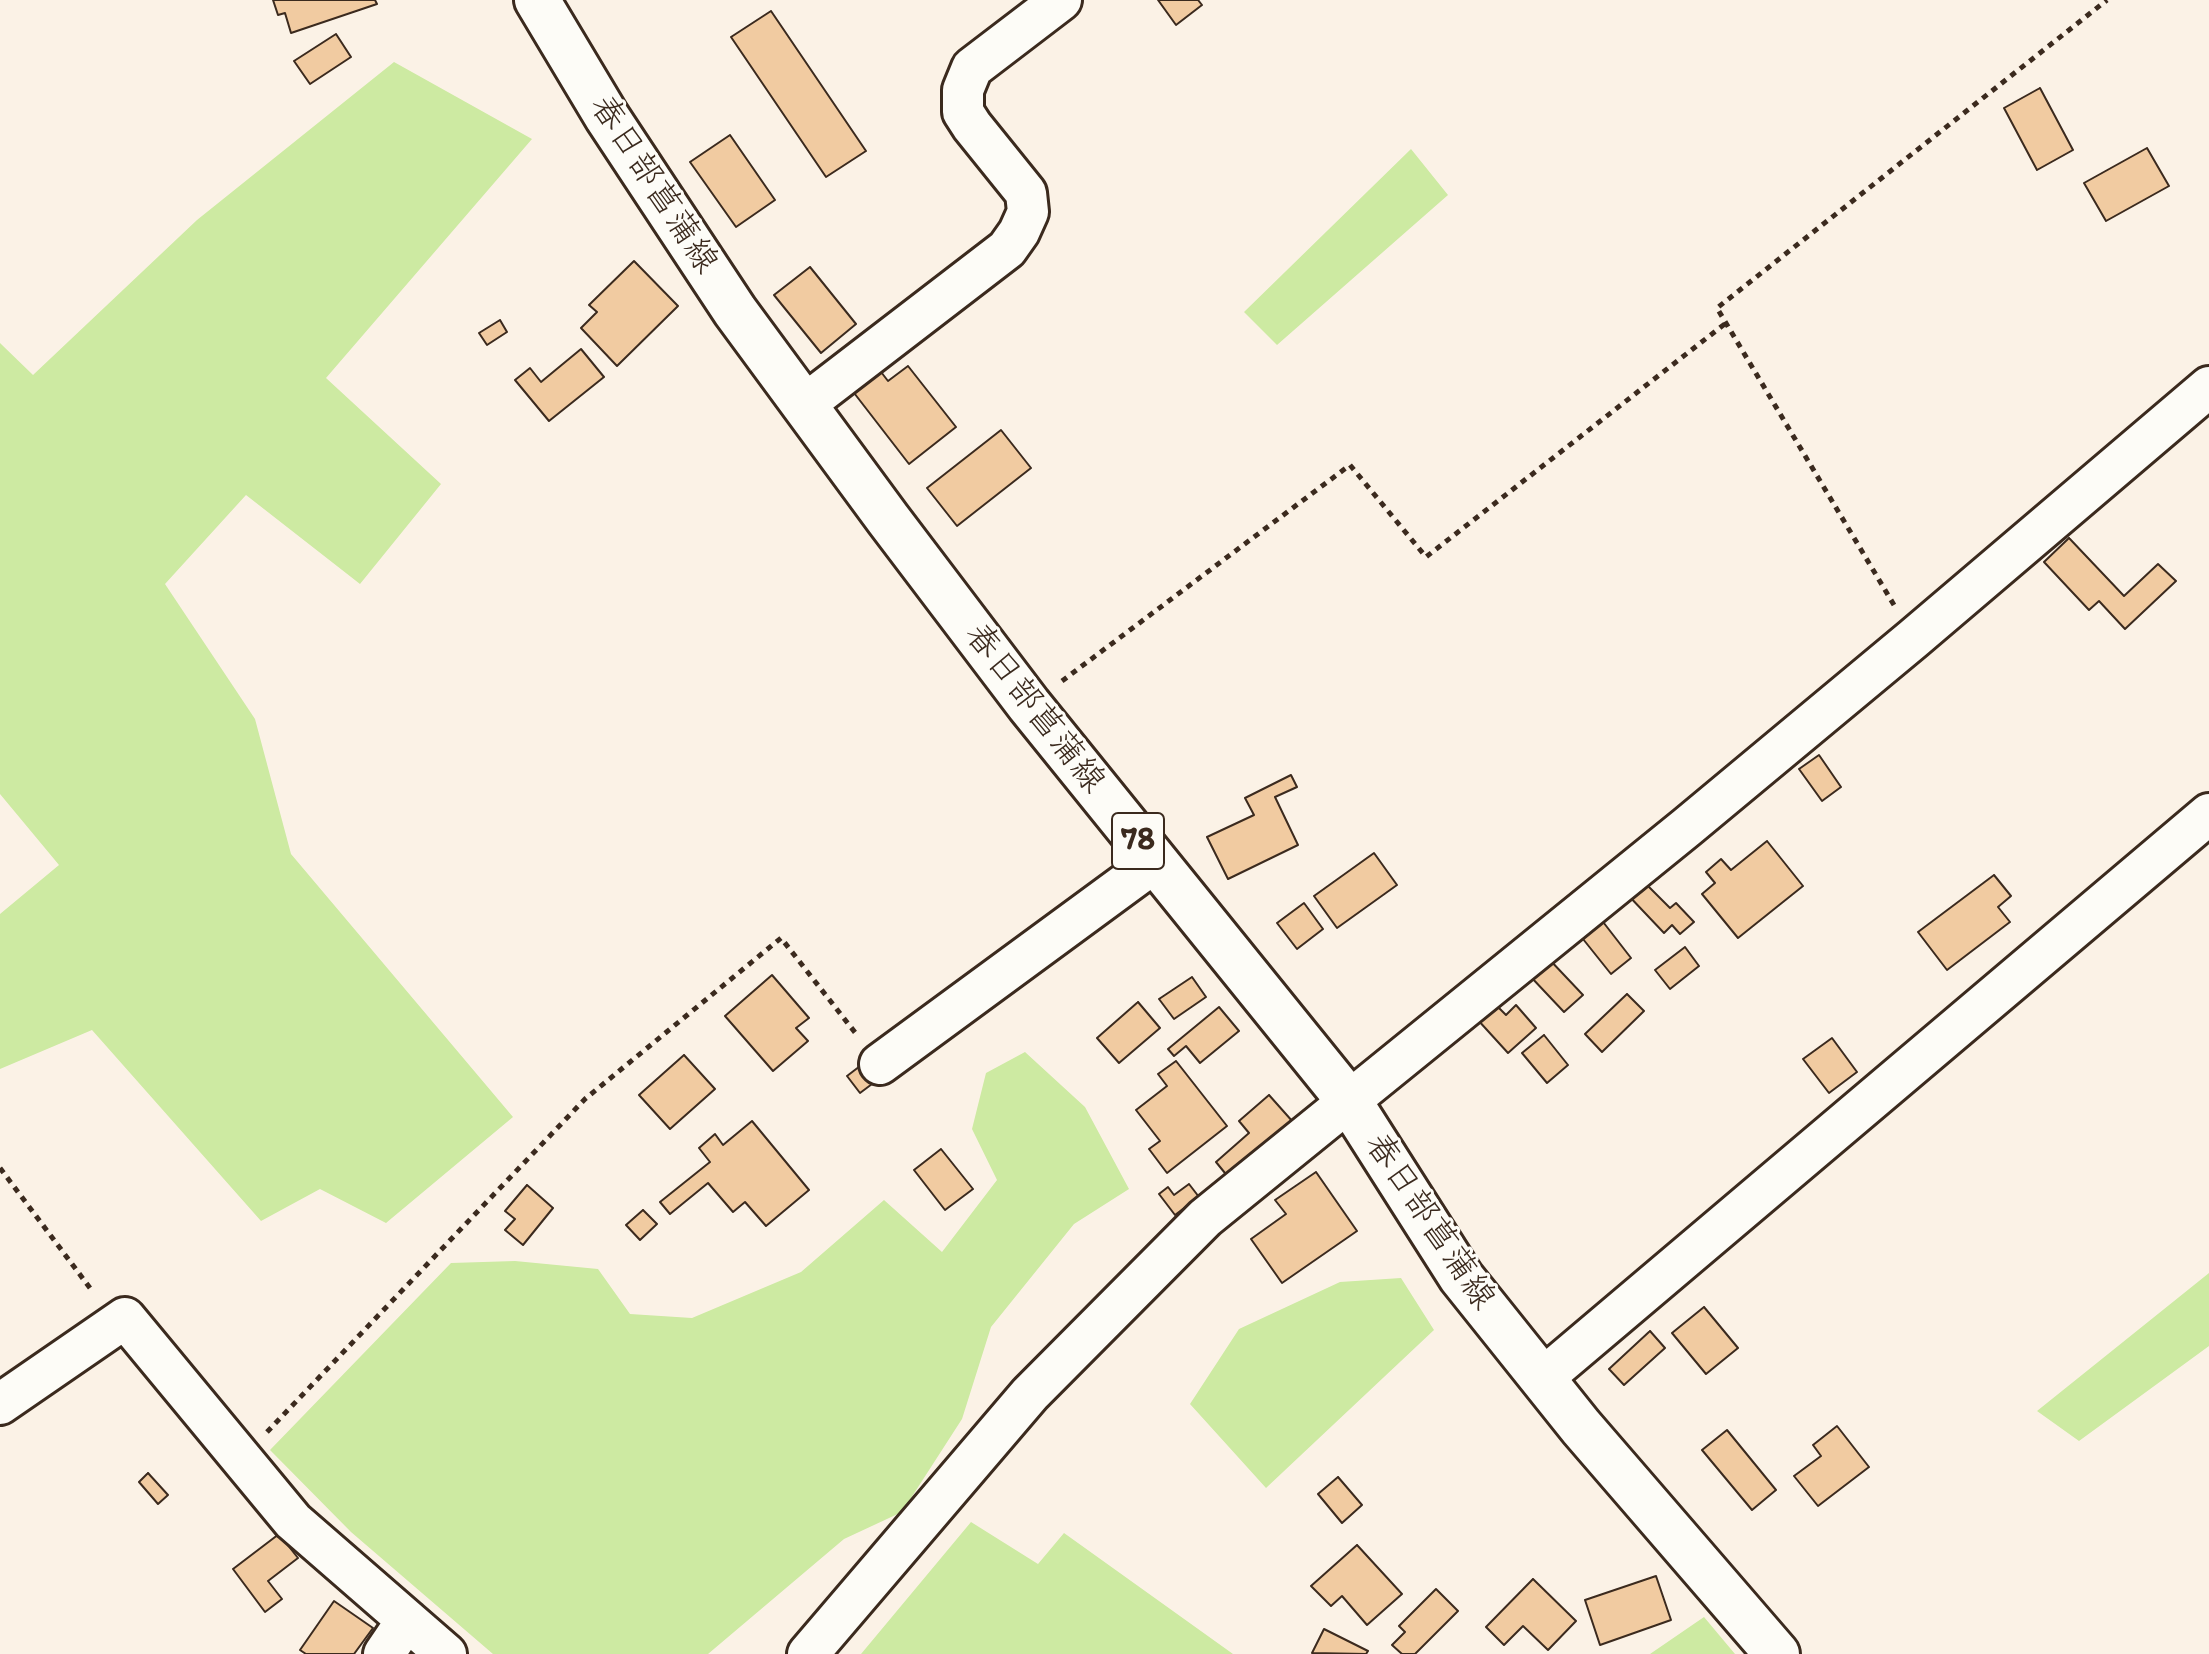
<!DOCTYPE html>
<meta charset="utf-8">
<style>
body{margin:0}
canvas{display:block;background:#fbf2e6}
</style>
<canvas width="2209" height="1654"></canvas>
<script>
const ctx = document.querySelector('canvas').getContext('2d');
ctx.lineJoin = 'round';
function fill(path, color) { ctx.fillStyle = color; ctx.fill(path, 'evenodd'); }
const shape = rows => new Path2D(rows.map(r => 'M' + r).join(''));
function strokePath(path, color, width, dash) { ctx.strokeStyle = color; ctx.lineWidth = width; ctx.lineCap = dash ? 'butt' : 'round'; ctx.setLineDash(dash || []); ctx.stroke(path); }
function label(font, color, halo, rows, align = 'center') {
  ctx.font = font + ' Itim,"Klee One",sans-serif'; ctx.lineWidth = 6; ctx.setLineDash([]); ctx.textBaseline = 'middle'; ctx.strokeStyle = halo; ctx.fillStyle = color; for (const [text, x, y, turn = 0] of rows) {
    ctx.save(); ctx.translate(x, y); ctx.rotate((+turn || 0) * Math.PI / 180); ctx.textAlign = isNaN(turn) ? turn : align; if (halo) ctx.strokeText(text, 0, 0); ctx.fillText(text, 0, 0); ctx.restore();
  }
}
fill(shape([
 [394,62,532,139,326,378,441,484,360,584,246,495,165,584,255,719,291,854,513,1117,386,1223,320,1189,261,1221,92,1030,0,1069,0,914,59,865,0,794,0,343,33,375,197,220],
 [1411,149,1448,195,1277,345,1244,312],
 [1025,1052,1085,1107,1129,1189,1074,1224,991,1327,962,1419,902,1512,844,1539,708,1654,493,1654,351,1532,270,1450,451,1263,515,1261,598,1269,630,1314,692,1318,801,1272,884,1200,942,1252,997,1180,972,1129,986,1073],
 [2209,1273,2209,1346,2079,1441,2037,1411],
 [1401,1278,1434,1330,1266,1488,1190,1404,1239,1329,1340,1282],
 [971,1522,1038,1564,1064,1533,1233,1654,861,1654],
 [1704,1617,1735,1654,1650,1654]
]), '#cdeaa2');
const building = shape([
 [273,0,375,0,377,4,291,33,285,13,278,15,273,0],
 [1158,0,1198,0,1202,5,1176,25,1158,0],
 [771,11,866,151,826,177,731,37,771,11],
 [336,34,351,57,310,84,294,61,336,34],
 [2040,88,2073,150,2037,170,2004,108,2040,88],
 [730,135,775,200,736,227,690,162,730,135],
 [2147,148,2169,186,2106,221,2084,183,2147,148],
 [634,261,678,306,617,366,581,328,597,312,589,305,634,261],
 [810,267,856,324,821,353,774,295,810,267],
 [500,320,507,332,487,345,479,333,500,320],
 [581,349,604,377,549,421,515,380,530,368,541,382,581,349],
 [908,366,956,427,909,464,851,389,878,368,888,381,908,366],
 [1001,430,1031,468,957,526,927,488,1001,430],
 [2069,538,2124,596,2158,564,2176,581,2125,629,2099,601,2089,610,2044,562,2069,538],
 [1819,755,1841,787,1822,801,1799,769,1819,755],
 [1291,775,1297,787,1275,797,1298,845,1228,879,1207,837,1254,815,1245,798,1291,775],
 [1767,841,1803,886,1738,938,1702,894,1715,883,1706,872,1721,859,1731,870,1767,841],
 [1374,853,1397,885,1337,928,1314,896,1374,853],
 [1994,875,2011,896,1998,907,2010,922,1947,970,1918,932,1994,875],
 [1642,880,1670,908,1676,903,1694,922,1680,934,1672,925,1664,933,1627,894,1642,880],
 [1304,903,1323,929,1297,949,1277,923,1304,903],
 [1600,918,1631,958,1611,974,1579,934,1600,918],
 [1685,947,1699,966,1670,989,1655,970,1685,947],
 [1548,958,1583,995,1564,1012,1530,976,1548,958],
 [772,975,809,1018,796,1028,808,1041,773,1071,725,1016,772,975],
 [1192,977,1206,997,1174,1019,1159,999,1192,977],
 [1627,994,1644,1011,1602,1052,1585,1034,1627,994],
 [1138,1002,1160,1028,1119,1063,1097,1038,1138,1002],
 [1494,1003,1506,1015,1516,1005,1536,1028,1508,1053,1477,1019,1494,1003],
 [1219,1007,1239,1031,1200,1063,1186,1046,1174,1056,1168,1049,1219,1007],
 [1544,1035,1568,1065,1547,1083,1522,1053,1544,1035],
 [1832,1038,1857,1072,1829,1093,1803,1059,1832,1038],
 [684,1055,715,1089,670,1129,639,1095,684,1055],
 [1176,1061,1227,1126,1167,1173,1149,1149,1160,1141,1136,1110,1167,1086,1158,1074,1176,1061],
 [864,1063,876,1081,860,1093,847,1076,864,1063],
 [1269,1095,1293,1122,1229,1178,1216,1162,1249,1133,1239,1121,1269,1095],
 [752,1121,809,1190,766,1226,745,1202,733,1212,708,1183,670,1214,660,1202,710,1162,699,1148,715,1134,723,1145,752,1121],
 [941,1149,973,1189,945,1210,914,1170,941,1149],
 [1316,1172,1357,1231,1282,1283,1251,1239,1286,1214,1275,1200,1316,1172],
 [1189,1184,1199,1197,1175,1215,1159,1194,1168,1187,1174,1195,1189,1184],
 [527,1185,553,1208,523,1245,505,1230,515,1219,505,1211,527,1185],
 [643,1210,657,1224,640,1240,626,1225,643,1210],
 [1704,1307,1738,1348,1706,1374,1672,1333,1704,1307],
 [1650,1331,1665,1348,1624,1385,1609,1369,1650,1331],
 [1837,1426,1869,1467,1818,1506,1794,1476,1821,1456,1813,1445,1837,1426],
 [1727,1430,1776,1490,1752,1510,1702,1450,1727,1430],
 [148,1473,168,1495,158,1504,139,1482,148,1473],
 [1338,1477,1362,1505,1342,1523,1318,1494,1338,1477],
 [279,1534,298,1558,268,1581,282,1599,265,1612,233,1569,279,1534],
 [1357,1545,1402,1594,1367,1625,1342,1596,1331,1606,1311,1586,1357,1545],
 [1656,1576,1671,1620,1600,1645,1585,1600,1656,1576],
 [1533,1579,1576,1621,1548,1650,1523,1626,1504,1645,1486,1627,1533,1579],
 [1436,1589,1458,1611,1415,1654,1402,1654,1392,1645,1405,1632,1399,1626,1436,1589],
 [334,1601,373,1628,354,1654,306,1654,300,1650,334,1601],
 [1324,1629,1368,1651,1366,1654,1312,1653,1324,1629]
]);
fill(building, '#f1cba1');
strokePath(building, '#3b2a1e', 2);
const street = shape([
 [804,405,1007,249,1019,232,1028,212,1026,193,972,126,963,112,963,90,972,68,1061,0],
 [880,1064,1155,862],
 [1543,1378,2209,814],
 [0,1404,125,1318,293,1521,446,1654],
 [384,1654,407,1620],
 [808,1654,1030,1394,1205,1218,1687,827,1913,639,2209,387]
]);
const primary = shape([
 [537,0,607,117,735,311,888,519,1029,705,1349,1101,1461,1277,1581,1427,1777,1654]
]);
strokePath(street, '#3b2a1e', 46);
strokePath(primary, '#3b2a1e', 50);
strokePath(shape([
 [1894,605,1717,308,2107,0],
 [1062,681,1350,465,1426,557,1726,323],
 [0,1168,93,1292],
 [267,1432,585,1099,781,938,857,1035]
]), '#3b2a1e', 5, [6, 6]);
strokePath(street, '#fdfcf7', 40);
strokePath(primary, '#fdfcf7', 44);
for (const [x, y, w] of [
 [1138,841,52]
]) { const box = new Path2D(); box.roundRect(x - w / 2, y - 28, w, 56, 6); ctx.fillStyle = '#fdfcf7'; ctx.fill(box); strokePath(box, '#3b2a1e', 2); }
label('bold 32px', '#3b2a1e', null, [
 ["78",1138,841]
]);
label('34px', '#3b2a1e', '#fdfcf7', [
 ["春日部菖蒲線",653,185,57],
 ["春日部菖蒲線",1034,709,52],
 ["春日部菖蒲線",1429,1222,56]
]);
</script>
